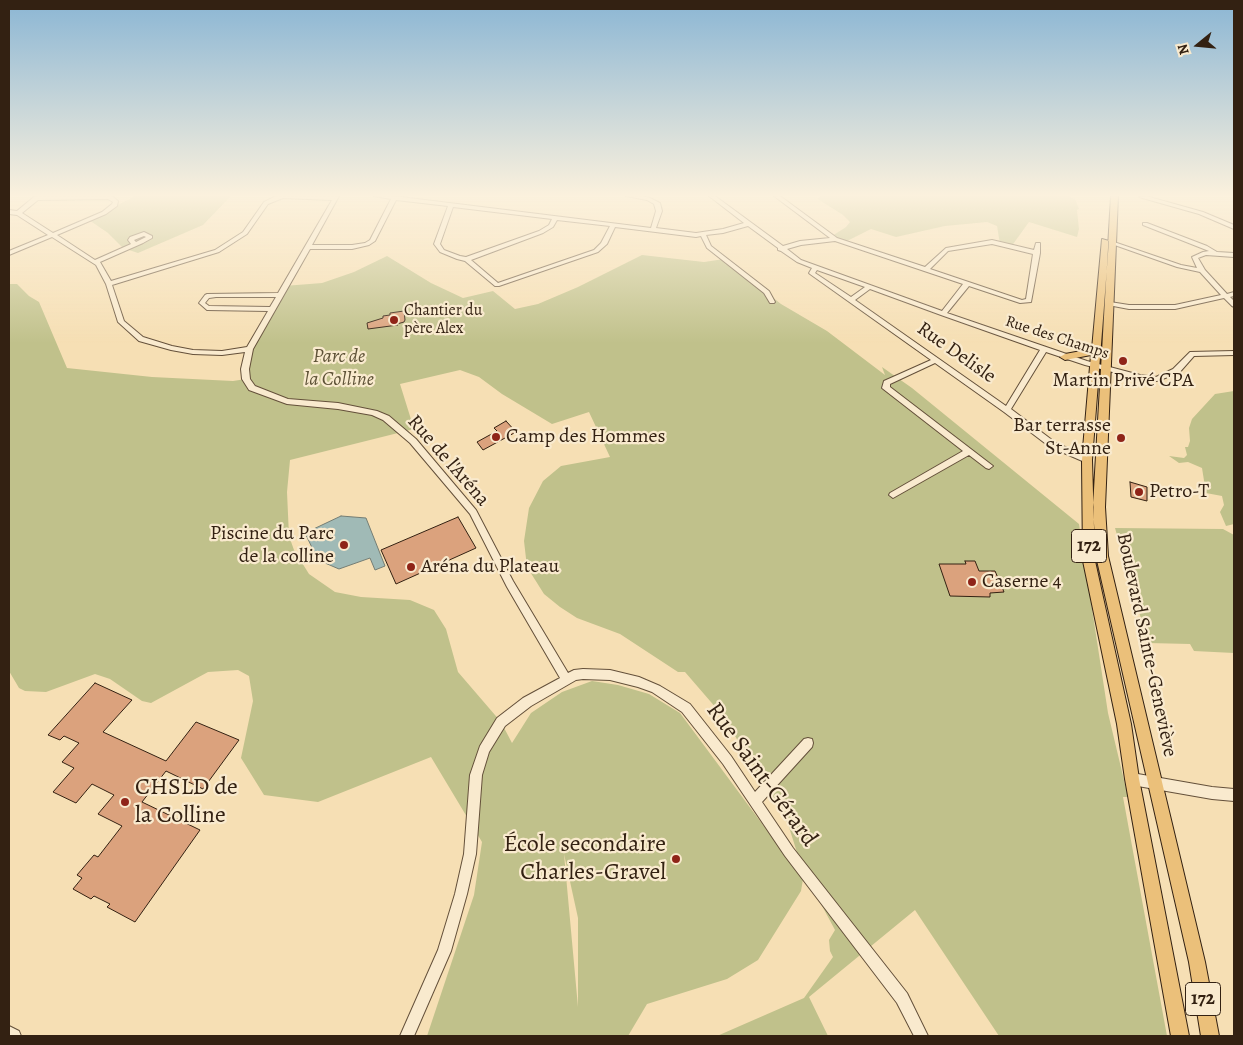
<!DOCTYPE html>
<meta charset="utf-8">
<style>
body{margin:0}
#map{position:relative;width:1243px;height:1045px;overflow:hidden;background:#f6dfb4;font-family:Alegreya,serif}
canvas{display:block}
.frame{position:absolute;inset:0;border:10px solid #332112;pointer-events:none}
.north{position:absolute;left:1173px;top:20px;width:50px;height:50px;-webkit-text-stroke:4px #f9eace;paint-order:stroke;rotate:253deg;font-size:14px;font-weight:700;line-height:20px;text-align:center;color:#332112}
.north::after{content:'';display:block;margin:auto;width:18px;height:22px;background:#332112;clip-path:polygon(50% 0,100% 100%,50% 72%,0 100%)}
</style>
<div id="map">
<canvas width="1243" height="1045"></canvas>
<div class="frame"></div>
<div class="north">N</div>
</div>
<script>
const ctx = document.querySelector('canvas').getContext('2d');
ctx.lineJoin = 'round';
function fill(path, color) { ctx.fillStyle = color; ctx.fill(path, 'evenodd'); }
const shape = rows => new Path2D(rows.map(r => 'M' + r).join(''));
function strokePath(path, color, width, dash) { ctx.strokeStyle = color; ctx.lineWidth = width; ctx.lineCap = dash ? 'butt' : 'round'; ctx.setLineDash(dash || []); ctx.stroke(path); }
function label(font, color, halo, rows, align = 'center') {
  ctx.font = font + ' Alegreya,serif'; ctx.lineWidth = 4.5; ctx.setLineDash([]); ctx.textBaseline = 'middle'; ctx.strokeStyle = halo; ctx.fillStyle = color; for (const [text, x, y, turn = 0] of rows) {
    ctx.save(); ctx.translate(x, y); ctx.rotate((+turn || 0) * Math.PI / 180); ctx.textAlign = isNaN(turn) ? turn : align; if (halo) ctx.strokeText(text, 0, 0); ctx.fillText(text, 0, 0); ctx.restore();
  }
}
fill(shape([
 [135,196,231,196,203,225,138,253,123,248,108,233,89,220],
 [823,196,1068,196,1075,199,1079,209,1077,210,1079,229,1077,237,1029,222,1011,247,1000,244,997,226,987,222,945,226,896,237,871,229,845,242,832,236,846,227,850,222,843,215,816,198],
 [642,255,704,262,724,259,781,304,827,331,885,375,882,367,912,388,1079,524,1108,713,1128,797,1123,797,1167,1036,999,1036,915,910,809,997,828,1036,717,1036,804,998,833,957,830,951,829,940,835,930,820,902,807,884,788,824,723,716,685,672,678,672,620,634,577,618,560,607,544,594,527,567,524,541,529,508,543,481,561,466,610,457,589,412,552,424,502,394,479,377,460,370,400,384,414,429,290,460,287,492,289,536,294,550,309,574,335,592,361,597,410,600,434,610,446,629,458,672,501,722,512,743,531,713,562,692,592,681,618,685,649,694,680,713,803,879,801,891,758,960,727,979,647,1004,628,1036,427,1036,474,895,482,842,431,757,318,802,264,795,241,758,253,701,249,676,238,670,208,672,151,703,142,701,110,679,95,674,46,692,25,691,19,688,9,671,9,284,17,284,29,296,39,302,67,368,152,377,233,381,246,379,249,349,284,286,322,283,354,272,387,256,431,283,463,298,493,291,515,309,538,304,578,287],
 [564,854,578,918,578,1007],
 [1234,391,1234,524,1226,526,1220,512,1224,505,1222,496,1206,493,1202,468,1188,462,1179,463,1169,456,1184,458,1187,455,1185,447,1188,447,1190,441,1189,428,1192,419,1215,394],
 [1115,528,1223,529,1234,535,1234,653,1194,651,1190,644,1148,643]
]), '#c0c18b');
const water = shape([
 [341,516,366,518,385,566,375,570,370,558,339,569,318,560,305,533,341,516]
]);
fill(water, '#a0bab6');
strokePath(water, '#747d74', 1);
const building = shape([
 [404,311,405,320,404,322,397,324,398,325,368,329,367,323,383,318,383,316,390,315,390,313,404,311],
 [506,421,516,432,483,450,477,442,497,431,494,428,506,421],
 [1130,482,1147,487,1147,501,1131,497,1130,482],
 [458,517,476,548,396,584,381,550,458,517],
 [965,561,975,561,979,571,995,571,1004,592,990,593,990,597,950,596,939,564,966,564,965,561],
 [95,683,132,700,103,732,166,761,196,722,239,740,203,789,166,771,142,802,200,830,135,922,107,907,110,904,94,896,91,899,73,889,82,878,77,875,94,855,98,857,122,826,98,814,114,795,92,784,76,803,53,792,74,768,62,762,79,743,64,736,60,740,48,735,95,683]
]);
fill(building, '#dba27d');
strokePath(building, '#332112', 1);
const minor = shape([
 [35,196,112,196,118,201,117,206,106,214,57,235,95,260,131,244,128,240,130,237,144,232,152,236,152,238,143,243,100,262,111,281,215,250,243,232,264,202,276,196,339,196,312,245,352,245,365,243,370,240,391,199,374,196,393,196,651,228,656,211,654,204,647,200,626,196,642,196,650,198,660,203,662,211,656,228,696,233,723,229,744,223,709,196,715,196,783,246,800,241,830,238,774,196,780,196,837,238,925,267,946,248,992,240,1034,250,1036,243,1040,243,1040,253,1031,302,1020,303,969,286,947,313,1087,361,1140,375,1156,377,1173,369,1190,352,1234,351,1234,355,1194,356,1179,373,1157,381,1140,379,1085,365,1046,352,1011,409,1056,443,1090,458,1091,460,1090,462,1087,463,1050,447,1004,412,935,363,890,384,890,387,993,466,989,469,986,468,969,455,893,498,889,495,890,493,963,451,882,388,884,381,931,360,810,274,809,273,812,268,797,262,781,251,778,250,778,248,748,226,723,233,706,235,711,246,769,291,775,302,774,303,770,303,764,293,707,248,701,236,696,237,615,227,607,244,598,252,499,286,495,286,465,261,457,259,440,252,434,244,448,206,396,200,375,241,369,245,352,249,310,249,253,349,249,369,250,379,255,386,288,399,338,403,377,411,389,416,416,439,476,510,513,581,568,673,574,670,583,669,610,670,639,677,660,686,690,704,731,756,755,792,804,739,808,738,812,739,813,743,812,747,762,802,793,848,907,993,928,1036,914,1036,897,1003,785,856,723,764,682,712,652,692,638,687,610,680,583,679,576,680,531,706,505,726,489,752,482,775,476,854,467,894,451,951,414,1036,400,1036,438,950,455,894,464,854,470,775,480,746,497,718,523,698,560,678,507,587,470,514,410,443,383,420,372,415,338,409,287,404,249,390,242,379,241,369,245,352,222,355,193,354,171,350,139,341,118,322,106,284,96,265,52,237,9,255,9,251,48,235,17,215,9,214,9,210,17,211,35,196],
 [283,198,332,200,278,293,207,294,205,295,199,303,207,310,268,311,247,347,222,351,193,350,172,346,143,337,124,321,112,285,219,252,247,234,268,204,283,198],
 [108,199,113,202,112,204,102,212,53,233,22,213,38,200,108,199],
 [453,207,552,219,549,225,539,231,466,257,460,256,444,250,440,244,453,207],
 [557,220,610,226,601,243,594,250,498,283,471,260,543,233,553,227,557,220],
 [144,236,146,237,136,242,134,240,144,236],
 [835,241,963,284,942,311,801,260,787,249,801,245,835,241],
 [992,244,1033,254,1026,299,1022,300,930,269,948,251,992,244],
 [817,270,865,287,851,297,815,273,817,270],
 [870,289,941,315,1040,350,1006,406,855,300,870,289],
 [216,297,276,297,270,307,209,306,205,303,209,298,216,297],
 [1146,196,1203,212,1234,225,1234,229,1199,214,1139,197,1146,196],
 [1143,223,1147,223,1207,246,1217,252,1234,253,1234,257,1206,255,1198,258,1205,270,1227,294,1234,292,1234,296,1230,297,1234,301,1234,307,1232,306,1224,298,1175,309,1129,309,1108,305,1107,304,1110,302,1129,305,1175,305,1221,295,1200,272,1177,267,1109,243,1114,242,1181,265,1197,268,1192,257,1203,252,1209,251,1143,225,1143,223],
 [1132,773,1212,787,1234,789,1234,801,1212,799,1132,785,1128,783,1126,779,1128,775,1132,773],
 [9,1026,19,1031,21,1036,9,1036,9,1026]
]);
const major = shape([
 [1111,196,1118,196,1105,507,1108,556,1205,962,1219,1036,1201,1036,1189,962,1096,556,1093,507,1111,196],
 [1102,239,1109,241,1092,460,1095,561,1131,724,1139,779,1189,1036,1171,1036,1125,779,1117,724,1083,561,1082,460,1091,355,1065,360,1060,357,1065,354,1092,349,1102,239]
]);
strokePath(minor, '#64503a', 2);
strokePath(major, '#332112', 2);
fill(minor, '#f9eace');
fill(major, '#ebc07a');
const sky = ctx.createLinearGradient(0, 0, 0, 343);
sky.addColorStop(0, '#8bb6d4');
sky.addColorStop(0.57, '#fbf1dd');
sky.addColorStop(1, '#fbf1dd00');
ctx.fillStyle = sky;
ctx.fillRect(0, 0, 1243, 343);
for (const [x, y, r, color] of [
 [394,320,5,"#8f2418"],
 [1123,361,5,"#8f2418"],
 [496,437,5,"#8f2418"],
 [1121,438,5,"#8f2418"],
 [1139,492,5,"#8f2418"],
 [344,545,5,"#8f2418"],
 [411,567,5,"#8f2418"],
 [972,582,5,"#8f2418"],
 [125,802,5,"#8f2418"],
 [676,859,5,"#8f2418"]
]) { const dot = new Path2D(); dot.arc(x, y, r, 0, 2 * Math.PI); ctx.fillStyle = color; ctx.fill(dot); strokePath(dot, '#f9eace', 2); }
label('16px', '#332112', '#f9eace', [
 ["Chantier du",404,311],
 ["père Alex",404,329]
], 'left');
label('16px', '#332112', '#f9eace', [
 ["Rue des Champs",1057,338,18]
]);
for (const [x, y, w] of [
 [1089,546,35],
 [1203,999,35]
]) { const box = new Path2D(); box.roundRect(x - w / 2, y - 16.5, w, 33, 4); ctx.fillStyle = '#f9eace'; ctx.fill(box); strokePath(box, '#332112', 1); }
label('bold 19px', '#332112', null, [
 ["172",1089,546],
 ["172",1203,999]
]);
label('20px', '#332112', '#f9eace', [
 ["Rue Delisle",956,353,35],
 ["Rue de l'Aréna",448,461,49],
 ["Boulevard Sainte-Geneviève",1146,645,78]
]);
label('italic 20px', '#5d5136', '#f9eace', [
 ["Parc de",339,357],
 ["la Colline",339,380]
]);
label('20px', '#332112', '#f9eace', [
 ["Martin Privé CPA",1123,381,"center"],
 ["Bar terrasse",1111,426,"right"],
 ["St-Anne",1111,449,"right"],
 ["Camp des Hommes",506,437],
 ["Petro-T",1149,492],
 ["Piscine du Parc",334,534,"right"],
 ["de la colline",334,557,"right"],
 ["Aréna du Plateau",421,567],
 ["Caserne 4",982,582]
], 'left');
label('24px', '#332112', '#f9eace', [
 ["Rue Saint-Gérard",761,775,54]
]);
label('24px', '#332112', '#f9eace', [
 ["CHSLD de",135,788],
 ["la Colline",135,816],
 ["École secondaire",666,845,"right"],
 ["Charles-Gravel",666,873,"right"]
], 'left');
</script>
